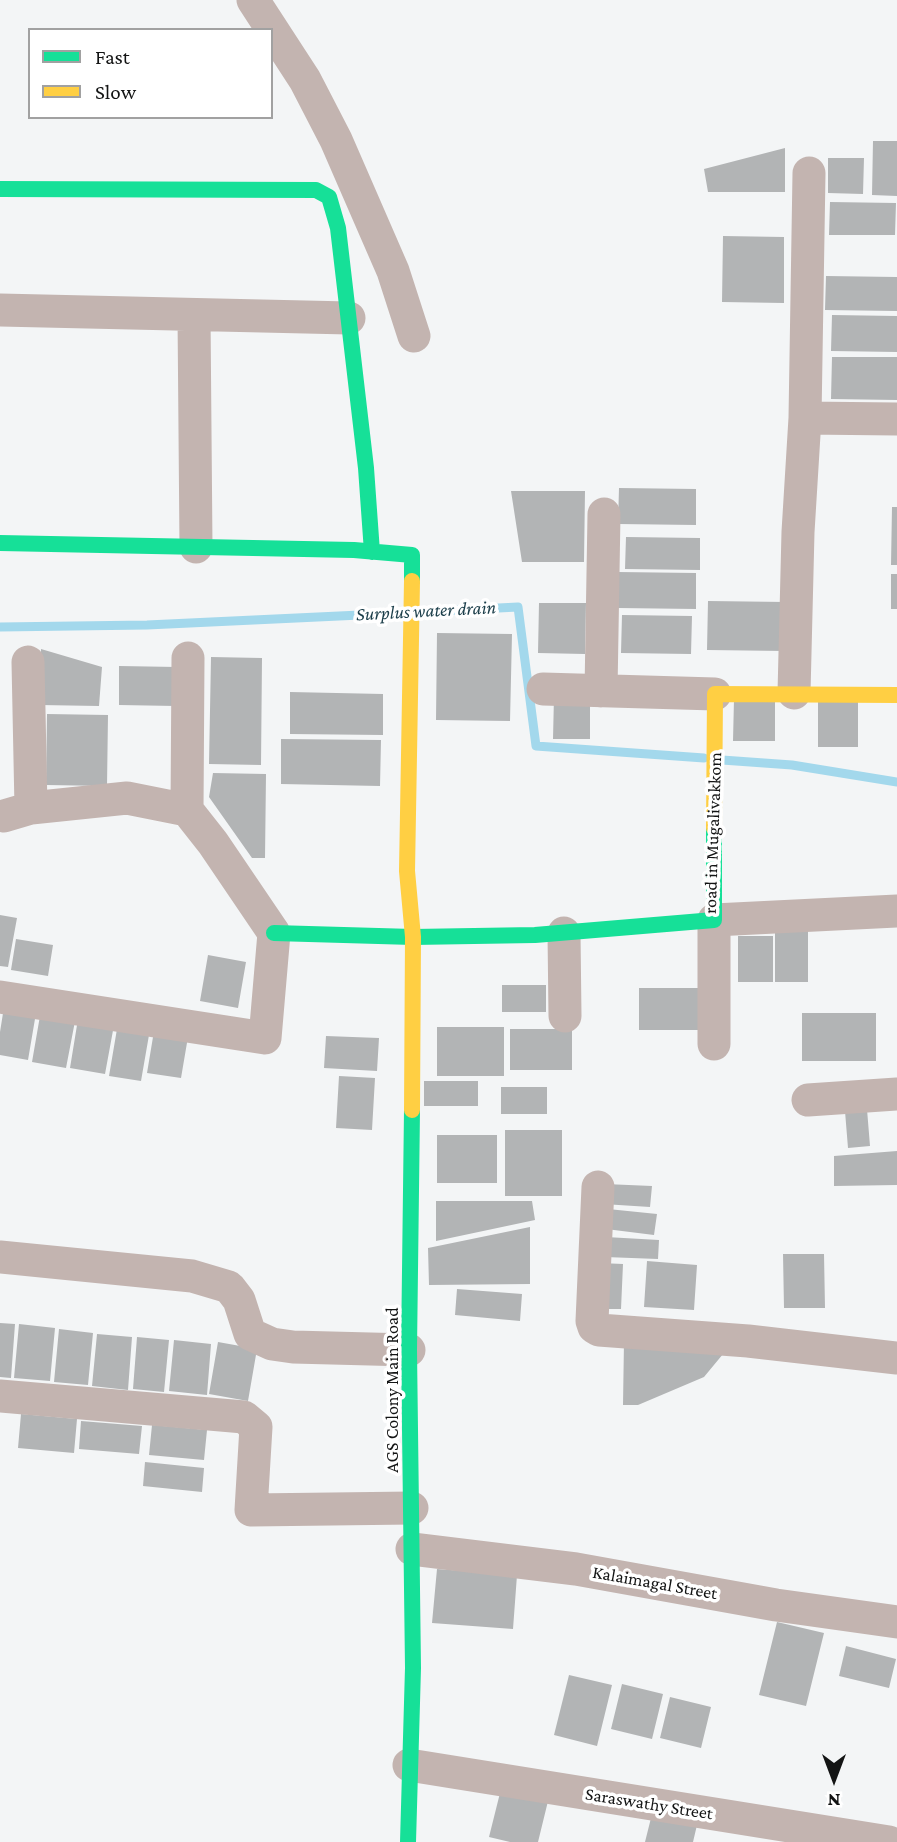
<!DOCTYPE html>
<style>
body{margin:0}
#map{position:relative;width:897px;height:1842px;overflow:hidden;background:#f3f5f6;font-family:"Crimson Pro",serif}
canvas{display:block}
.legend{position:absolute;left:28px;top:28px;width:245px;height:91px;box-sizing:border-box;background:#fff;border:2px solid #a1a1a1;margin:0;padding:9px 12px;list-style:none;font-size:21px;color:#131414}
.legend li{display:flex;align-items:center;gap:14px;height:35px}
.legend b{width:35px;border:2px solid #a1a1a1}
.north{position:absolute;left:799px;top:1744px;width:70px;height:70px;-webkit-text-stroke:5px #fff;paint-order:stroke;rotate:180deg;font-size:19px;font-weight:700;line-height:28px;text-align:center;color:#131414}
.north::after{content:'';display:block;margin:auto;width:24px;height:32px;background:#131414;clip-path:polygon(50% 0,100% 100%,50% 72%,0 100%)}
</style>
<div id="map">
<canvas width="897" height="1842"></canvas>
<ul class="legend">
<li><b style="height:9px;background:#16e098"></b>Fast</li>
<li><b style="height:9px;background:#ffcf43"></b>Slow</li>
</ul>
<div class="north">N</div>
</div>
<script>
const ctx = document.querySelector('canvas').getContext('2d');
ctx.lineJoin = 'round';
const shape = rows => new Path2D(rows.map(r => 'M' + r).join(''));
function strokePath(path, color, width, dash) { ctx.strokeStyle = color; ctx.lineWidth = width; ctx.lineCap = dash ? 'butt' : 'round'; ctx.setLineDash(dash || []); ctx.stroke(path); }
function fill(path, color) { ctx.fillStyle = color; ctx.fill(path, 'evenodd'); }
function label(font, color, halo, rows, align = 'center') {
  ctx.font = font + ' "Crimson Pro",serif'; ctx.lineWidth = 7; ctx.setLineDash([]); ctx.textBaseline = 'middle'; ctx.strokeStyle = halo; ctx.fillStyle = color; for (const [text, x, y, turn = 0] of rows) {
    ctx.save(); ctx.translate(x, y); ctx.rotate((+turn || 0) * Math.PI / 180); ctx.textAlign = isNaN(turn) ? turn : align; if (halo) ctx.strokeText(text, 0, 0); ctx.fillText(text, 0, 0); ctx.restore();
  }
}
strokePath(shape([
 [420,612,518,607,536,746,704,758],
 [0,627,147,625,403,613],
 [722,760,792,765,897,782]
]), '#a3d8ec', 9);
fill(shape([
 [873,141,897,141,897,196,872,195],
 [785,148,785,192,708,192,704,169],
 [828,158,864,158,863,194,828,193],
 [830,202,896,203,895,235,829,235],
 [723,236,784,237,784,303,722,302],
 [826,276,897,277,897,311,825,310],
 [832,315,897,316,897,352,831,351],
 [832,357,897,357,897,400,831,399],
 [619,488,696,489,696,525,618,524],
 [511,491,585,491,584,562,522,562],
 [892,507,897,507,897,565,891,565],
 [626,537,700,538,700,570,625,569],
 [618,572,696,573,696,609,618,608],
 [891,574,897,574,897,609,891,609],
 [708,601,786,602,785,651,707,650],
 [539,603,586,603,585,654,538,653],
 [622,615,692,616,691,654,621,653],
 [437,633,512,634,510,721,436,720],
 [41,649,102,667,99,706,40,705],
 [211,657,262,658,261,765,209,764],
 [119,666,177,667,176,706,119,705],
 [290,692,383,694,383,735,290,734],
 [554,696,590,697,590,739,553,739],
 [818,696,858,697,858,747,818,747],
 [734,699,775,699,775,741,733,741],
 [47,714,108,715,107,786,46,785],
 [281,739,381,740,380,786,281,784],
 [213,773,266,774,265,858,252,858,209,797],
 [0,915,17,918,8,967,0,966],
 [775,931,808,931,808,982,775,982],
 [738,936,773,936,773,982,738,982],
 [16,939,53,945,48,976,11,970],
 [208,955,246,962,238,1008,200,1001],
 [502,985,546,985,546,1012,502,1012],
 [639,988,700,988,700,1030,639,1030],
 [4,1007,36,1013,28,1060,0,1055,0,1032],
 [41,1010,76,1016,66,1068,32,1062],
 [802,1013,876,1013,876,1061,802,1061],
 [78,1019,114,1025,105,1074,70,1068],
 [155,1025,189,1031,181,1078,147,1073],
 [437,1027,504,1027,504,1076,437,1076],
 [117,1029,149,1035,141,1081,109,1076],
 [510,1029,572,1029,572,1070,510,1070],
 [326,1036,379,1038,377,1071,324,1068],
 [339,1076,375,1078,372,1130,336,1128],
 [424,1081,478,1081,478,1106,424,1106],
 [501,1087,547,1087,547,1114,501,1114],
 [866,1097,870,1146,848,1148,844,1099],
 [505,1130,562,1130,562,1196,505,1196],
 [437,1135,497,1135,497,1183,437,1183],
 [897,1151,897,1185,834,1186,834,1156],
 [605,1184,652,1186,650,1207,603,1204],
 [436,1201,532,1201,535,1220,436,1241],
 [608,1209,657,1214,654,1235,606,1229],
 [530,1227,530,1284,429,1285,428,1248],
 [606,1237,659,1240,658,1259,605,1257],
 [783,1254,824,1254,825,1308,784,1308],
 [647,1261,697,1265,694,1310,644,1307],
 [600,1263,623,1264,621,1309,598,1309],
 [457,1289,522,1294,520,1321,455,1315],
 [0,1323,15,1324,11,1378,0,1377],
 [19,1324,55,1328,50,1381,14,1378],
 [59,1329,93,1333,88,1385,54,1382],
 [97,1334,132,1337,128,1390,92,1386],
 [137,1337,169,1340,164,1392,133,1389],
 [174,1340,211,1344,207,1395,169,1391],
 [624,1341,728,1348,704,1377,638,1405,623,1405],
 [218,1342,257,1349,248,1401,209,1394],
 [21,1414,77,1419,74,1453,18,1448],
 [81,1421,142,1426,139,1454,79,1449],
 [152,1425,207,1430,204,1460,149,1455],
 [145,1462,204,1468,202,1492,143,1486],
 [437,1569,517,1575,513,1629,432,1623],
 [777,1622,824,1633,806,1706,759,1695],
 [846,1646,896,1659,889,1688,839,1676],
 [569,1675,612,1685,597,1746,554,1735],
 [622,1684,663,1694,652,1739,611,1729],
 [670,1697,711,1707,701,1748,660,1738],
 [502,1785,549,1797,538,1842,510,1842,489,1837],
 [652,1814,697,1825,693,1842,645,1842]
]), '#b2b4b5');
strokePath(shape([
 [253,0,305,80,336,140,393,271,414,336],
 [0,310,349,318],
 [194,315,196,547],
 [805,418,809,173],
 [28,662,31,808],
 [543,689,715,694],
 [601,691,604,514],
 [794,693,798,532,805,418,897,419],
 [187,810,188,658],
 [564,933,565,1016],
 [0,997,265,1038,274,933,213,843,187,810,127,798,31,808,4,816],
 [714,1044,714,920,897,911],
 [808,1100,897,1094],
 [598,1187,592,1321,594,1327,599,1330,748,1341,897,1358],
 [0,1257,192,1276,229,1287,239,1300,250,1334,272,1344,293,1347,409,1350],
 [0,1396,244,1417,256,1427,251,1510,412,1508],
 [412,1549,576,1569,776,1605,897,1622],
 [409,1765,889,1842]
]), '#c3b4b0', 33);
strokePath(shape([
 [0,189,316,190,329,197,338,228,366,468,372,552],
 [0,543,354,550,412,555,412,581],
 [274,933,413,937,535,935,714,920,714,828],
 [408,1842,413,1668,409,1350,412,1110]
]), '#16e098', 16);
strokePath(shape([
 [412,581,407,871,413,937,412,1110],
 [714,828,715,694,897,695]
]), '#ffcf43', 16);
label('18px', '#131414', '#fff', [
 ["road in Mugalivakkom",713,833,-88],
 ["AGS Colony Main Road",392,1390,-90],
 ["Kalaimagal Street",655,1583,10],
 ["Saraswathy Street",649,1804,9]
]);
label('italic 19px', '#1a3d49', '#fff', [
 ["Surplus water drain",426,611,-3]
]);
</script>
